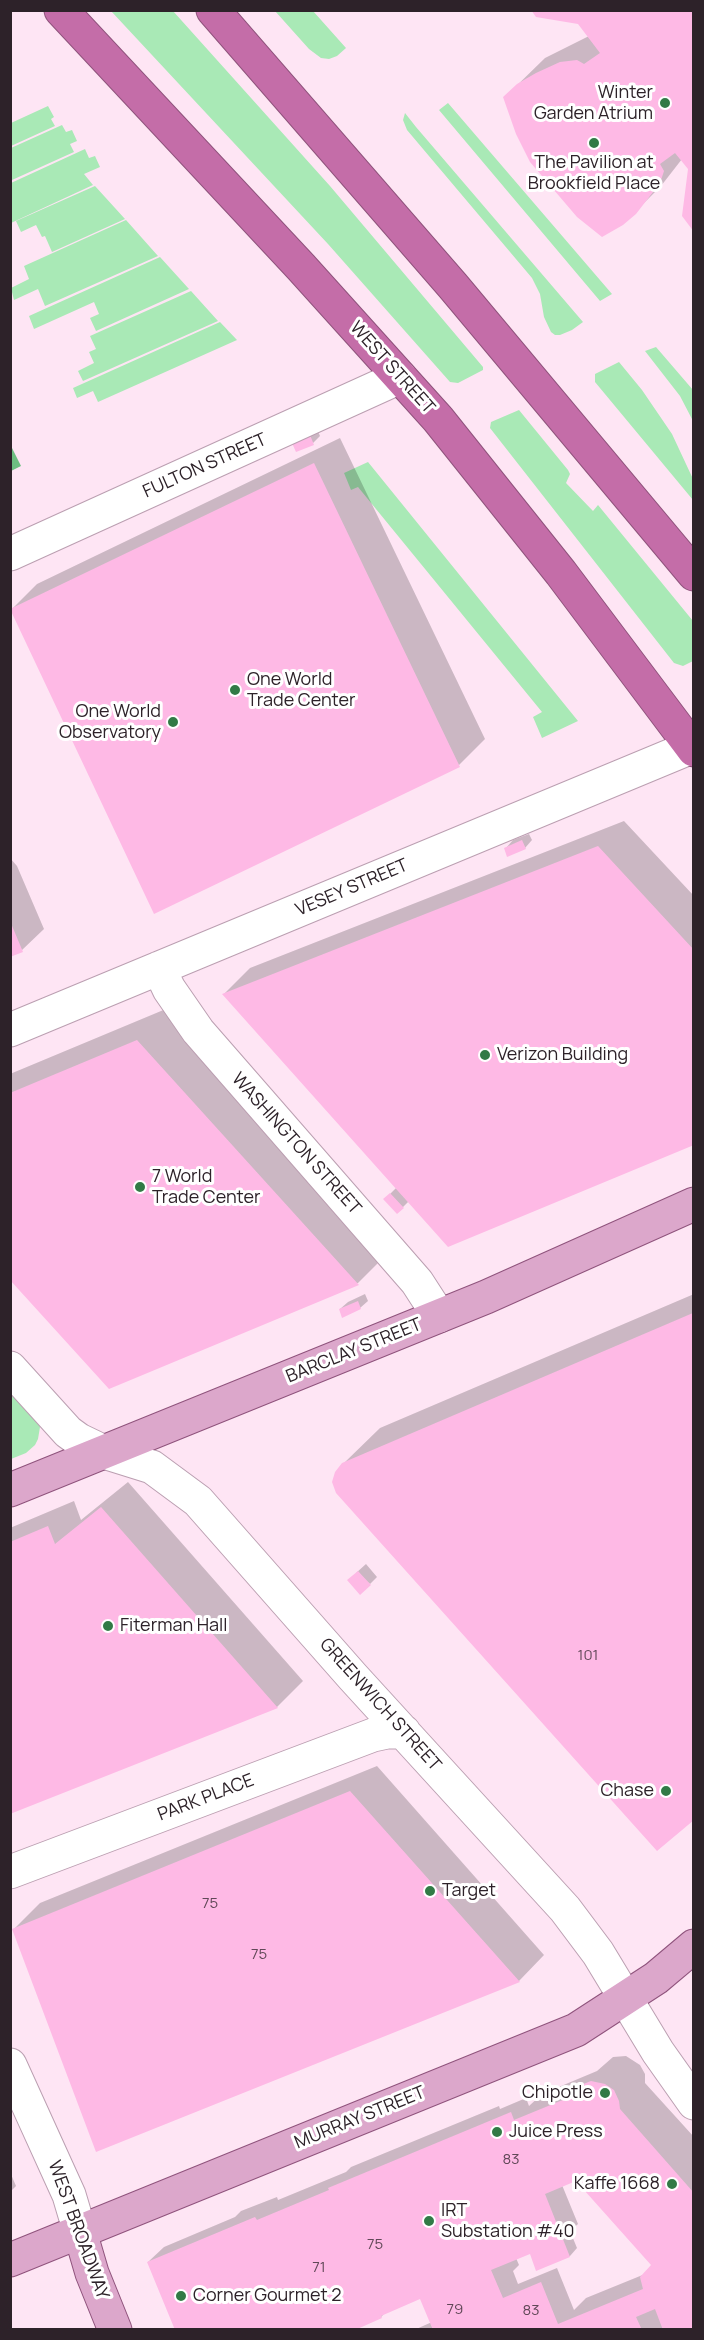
<!DOCTYPE html>
<style>
body{margin:0}
#map{position:relative;width:704px;height:2340px;overflow:hidden;background:#fee5f4;font-family:Manrope,sans-serif}
canvas{display:block}
.frame{position:absolute;inset:0;border:12px solid #2d2229;pointer-events:none}
</style>
<div id="map">
<canvas width="704" height="2340"></canvas>
<div class="frame"></div>
</div>
<script>
const ctx = document.querySelector('canvas').getContext('2d');
ctx.lineJoin = 'round';
function fill(path, color) { ctx.fillStyle = color; ctx.fill(path, 'evenodd'); }
const shape = rows => new Path2D(rows.map(r => 'M' + r).join(''));
function strokePath(path, color, width, dash) { ctx.strokeStyle = color; ctx.lineWidth = width; ctx.lineCap = dash ? 'butt' : 'round'; ctx.setLineDash(dash || []); ctx.stroke(path); }
function label(font, color, halo, rows, align = 'center') {
  ctx.font = font + ' Manrope,sans-serif'; ctx.lineWidth = 6; ctx.setLineDash([]); ctx.textBaseline = 'middle'; ctx.strokeStyle = halo; ctx.fillStyle = color; for (const [text, x, y, turn = 0] of rows) {
    ctx.save(); ctx.translate(x, y); ctx.rotate((+turn || 0) * Math.PI / 180); ctx.textAlign = isNaN(turn) ? turn : align; if (halo) ctx.strokeText(text, 0, 0); ctx.fillText(text, 0, 0); ctx.restore();
  }
}
fill(shape([
 [111,11,173,11,330,186,483,367,483,370,458,383,450,382,328,244],
 [275,11,313,11,346,48,337,56,329,59,321,58,309,49],
 [448,103,612,294,600,301,439,110],
 [48,106,54,117,51,119,55,126,11,146,11,123],
 [405,113,416,127,583,322,572,330,560,335,555,335,551,332,544,317,540,294,532,278,407,130,403,120],
 [62,125,66,132,72,130,77,141,70,144,74,152,12,180,11,148],
 [85,149,89,158,95,156,100,167,84,174,93,185,11,223,11,183],
 [95,186,125,219,52,252,45,236,42,237,36,225,21,232,16,221],
 [126,220,158,256,45,306,38,289,14,300,11,288,29,279,24,266],
 [160,257,189,289,96,331,90,318,99,314,94,302,34,329,29,316],
 [191,291,218,321,83,381,78,371,94,363,89,352,96,349,90,336],
 [220,322,237,340,98,402,93,391,77,398,73,388],
 [656,347,693,390,693,421,680,396,645,351],
 [619,362,642,390,672,434,693,479,693,500,595,382,595,374],
 [519,410,568,470,570,474,566,483,593,511,598,505,693,621,693,661,683,666,674,663,490,428,491,422],
 [368,462,578,721,542,738,533,717,542,712,358,487,351,490,344,473],
 [11,1390,38,1421,40,1427,38,1439,35,1445,26,1453,11,1459]
]), '#a9e9b6');
fill(shape([
 [10,444,21,466,11,471,10,471]
]), '#6dbf81');
fill(shape([
 [694,10,689,169,682,159,661,186,634,213,504,98,545,58,589,36,579,24],
 [317,429,320,436,313,443,301,436],
 [340,438,485,739,459,765,11,610,37,584],
 [624,821,694,896,694,1143,409,1201,398,1212,385,1199,397,1187,224,994,250,968],
 [529,834,532,840,525,848,506,848,513,840],
 [10,858,17,866,44,929,22,950,10,955],
 [173,1006,393,1248,358,1283,109,1387,10,1278,10,1074],
 [365,1294,368,1301,360,1308,340,1309,348,1302],
 [694,1294,694,1818,343,1464,380,1428],
 [128,1482,303,1681,277,1707,10,1812,10,1528,74,1501,81,1520],
 [366,1564,377,1577,370,1584,356,1573],
 [377,1766,544,1955,519,1981,14,1929,40,1903],
 [626,2056,640,2065,645,2074,645,2083,694,2137,694,2330,414,2330,432,2322,421,2297,387,2311,381,2317,148,2262,164,2247,235,2217,241,2211,277,2197,278,2200,346,2172,351,2167,499,2106,500,2109,526,2098,529,2106,542,2094,597,2071,613,2057],
 [577,2179,653,2265,645,2274,586,2298,574,2310,557,2268,518,2284,513,2271,519,2265,516,2258,530,2252,537,2269,570,2256,577,2248,570,2231,578,2224,562,2185],
 [10,2172,16,2186,10,2192]
]), '#0003');
fill(shape([
 [531,10,694,10,694,232,682,216,688,169,675,153,660,164,664,171,660,183,636,214,623,225,602,237,577,217,530,162,516,134,503,97,517,84,536,73,560,62,577,60,584,64,600,53,578,24,536,17],
 [310,435,314,445,296,452,292,443],
 [314,463,460,767,154,914,10,609],
 [522,840,526,849,507,857,504,848],
 [598,846,694,950,694,1145,448,1247,222,994],
 [10,921,23,952,10,957],
 [137,1040,359,1285,109,1389,10,1280,10,1093],
 [390,1193,404,1208,397,1214,383,1199],
 [358,1301,361,1309,342,1318,339,1309],
 [693,1313,694,1820,657,1851,336,1493,332,1482,335,1472,342,1463],
 [101,1507,278,1708,10,1814,10,1542,48,1526,55,1544],
 [358,1571,371,1585,360,1595,347,1580],
 [350,1791,520,1982,96,2152,12,1929],
 [591,2081,605,2084,614,2090,619,2101,620,2109,694,2193,694,2330,663,2330,655,2309,636,2317,642,2330,433,2330,420,2299,381,2316,382,2318,355,2330,175,2330,147,2262,255,2217,257,2220,329,2190,328,2188,511,2112,514,2120,570,2097,581,2085],
 [576,2181,651,2265,640,2277,643,2289,558,2324,541,2282,503,2298,491,2270,530,2254,536,2271,570,2257,545,2194]
]), '#feb9e5');
const minor = shape([
 [10,554,400,377],
 [159,968,169,989,198,1031,417,1282,439,1316],
 [10,1030,694,746],
 [10,1368,68,1432,79,1440,104,1452,152,1467,198,1501,353,1677,565,1909,598,1953,658,2052,694,2103],
 [10,1872,373,1735,387,1732,404,1732],
 [10,2065,69,2195,80,2232]
]);
const major = shape([
 [10,1490,486,1297,694,1204],
 [80,2232,92,2273,115,2330],
 [10,2260,576,2030,656,1978,694,1946]
]);
const highway = shape([
 [61,10,301,267,438,419,561,573,694,750],
 [213,10,453,286,694,574]
]);
strokePath(minor, '#bb9fb1', 35);
strokePath(major, '#8f537c', 35);
strokePath(highway, '#8f537c', 35);
strokePath(minor, '#fff', 33);
strokePath(major, '#dca7cb', 33);
strokePath(highway, '#c46da8', 33);
for (const [x, y, r, color] of [
 [665,103,6,"#327a46"],
 [594,143,6,"#327a46"],
 [235,690,6,"#327a46"],
 [173,722,6,"#327a46"],
 [485,1055,6,"#327a46"],
 [140,1187,6,"#327a46"],
 [108,1626,6,"#327a46"],
 [666,1791,6,"#327a46"],
 [430,1891,6,"#327a46"],
 [605,2093,6,"#327a46"],
 [497,2132,6,"#327a46"],
 [672,2184,6,"#327a46"],
 [429,2221,6,"#327a46"],
 [181,2296,6,"#327a46"]
]) { const dot = new Path2D(); dot.arc(x, y, r, 0, 2 * Math.PI); ctx.fillStyle = color; ctx.fill(dot); strokePath(dot, '#fff', 2); }
label('15px', '#614858', null, [
 ["101",588,1656],
 ["75",210,1904],
 ["75",259,1955],
 ["83",511,2160],
 ["75",375,2245],
 ["71",319,2268],
 ["79",455,2310],
 ["83",531,2311]
]);
label('18px', '#2d2229', '#fff', [
 ["Winter",653,93,"right"],
 ["Garden Atrium",653,114,"right"],
 ["The Pavilion at",594,163,"center"],
 ["Brookfield Place",594,184,"center"],
 ["One World",247,680],
 ["Trade Center",247,701],
 ["One World",161,712,"right"],
 ["Observatory",161,733,"right"],
 ["Verizon Building",497,1055],
 ["7 World",152,1177],
 ["Trade Center",152,1198],
 ["Fiterman Hall",120,1626],
 ["Chase",654,1791,"right"],
 ["Target",442,1891],
 ["Chipotle",593,2093,"right"],
 ["Juice Press",509,2132],
 ["Kaffe 1668",660,2184,"right"],
 ["IRT",441,2211],
 ["Substation #40",441,2232],
 ["Corner Gourmet 2",193,2296]
], 'left');
label('18px', '#2d2229', '#fff', [
 ["WEST STREET",392,368,48],
 ["FULTON STREET",205,466,-24],
 ["VESEY STREET",352,888,-23],
 ["WASHINGTON STREET",296,1144,48],
 ["BARCLAY STREET",354,1351,-22],
 ["GREENWICH STREET",380,1705,48],
 ["PARK PLACE",206,1798,-21],
 ["MURRAY STREET",360,2118,-22],
 ["WEST BROADWAY",78,2230,70]
]);
</script>
